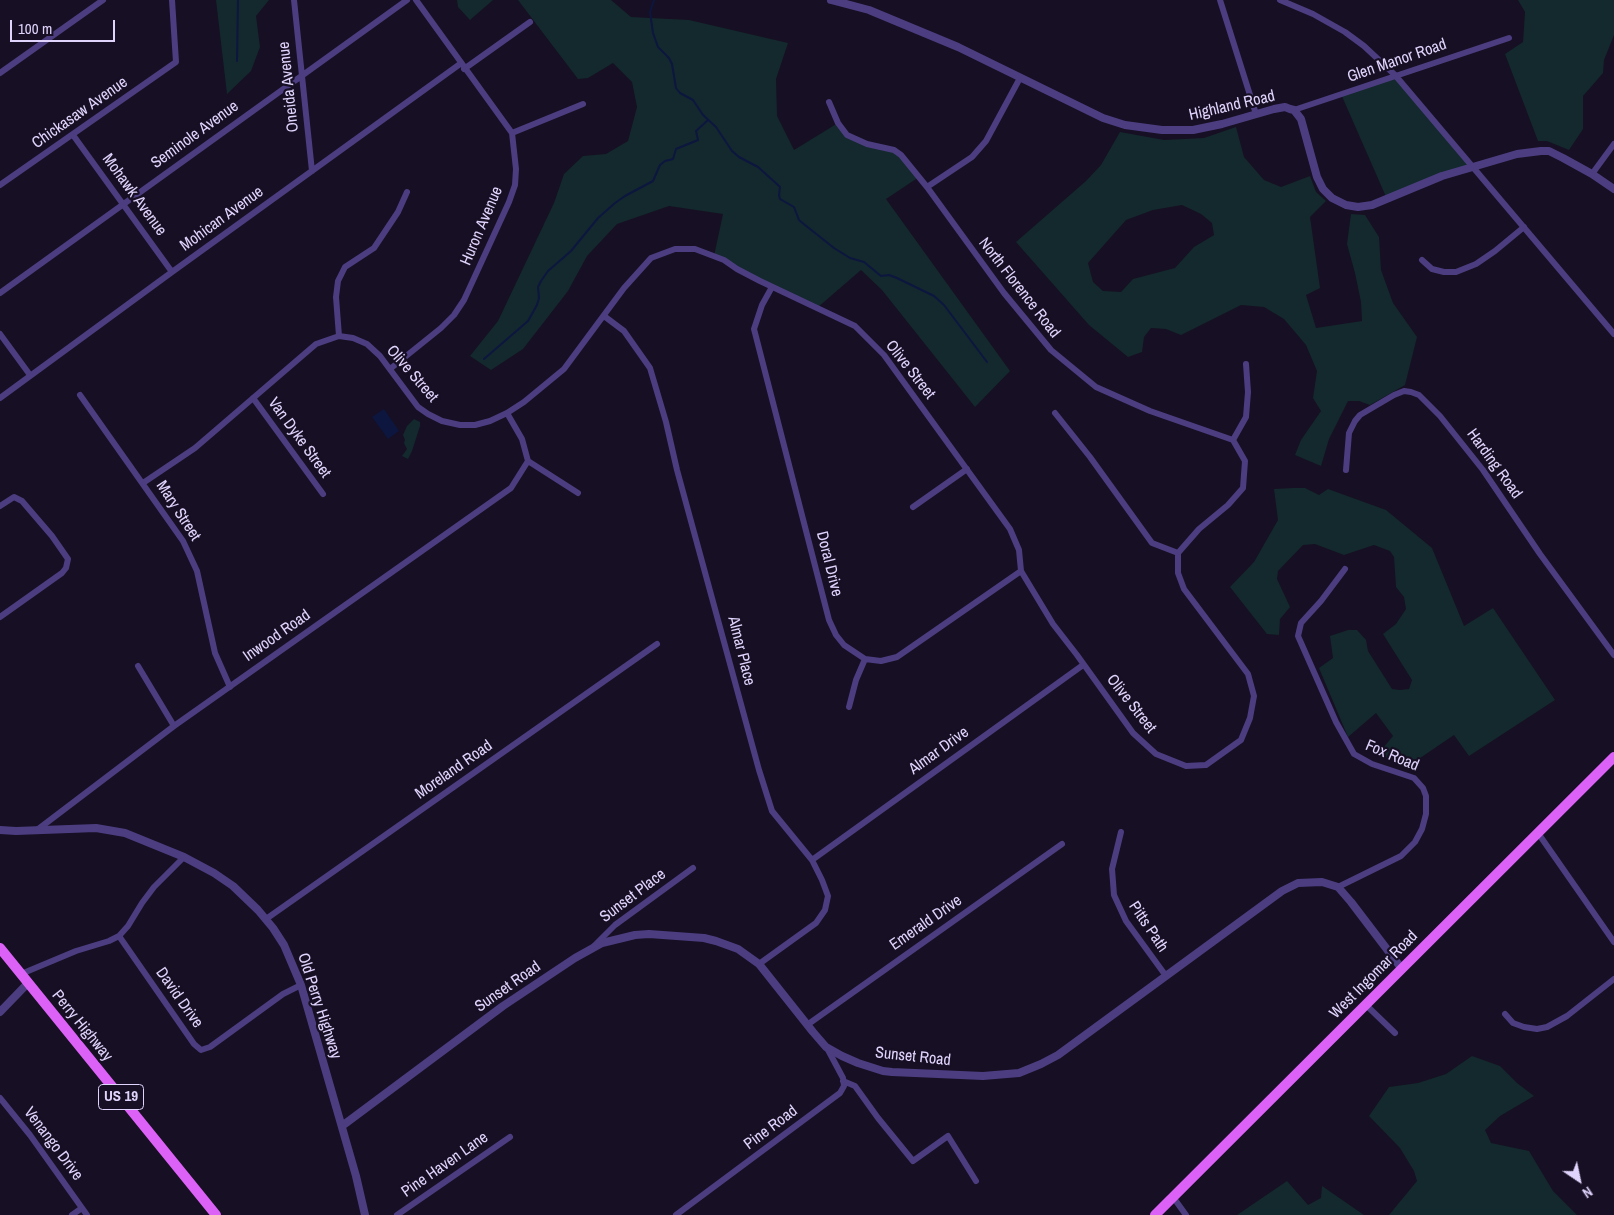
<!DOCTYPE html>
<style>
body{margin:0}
#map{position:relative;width:1614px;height:1215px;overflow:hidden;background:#170f23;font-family:"Archivo Narrow",sans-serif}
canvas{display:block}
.north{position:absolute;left:1554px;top:1155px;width:50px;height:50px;-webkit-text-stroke:4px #170f23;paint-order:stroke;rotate:146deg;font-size:14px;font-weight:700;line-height:20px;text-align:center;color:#e0d4fd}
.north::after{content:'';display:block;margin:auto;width:18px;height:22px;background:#e0d4fd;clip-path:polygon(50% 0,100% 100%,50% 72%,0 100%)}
.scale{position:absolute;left:10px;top:20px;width:105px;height:22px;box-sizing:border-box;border:2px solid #e0d4fd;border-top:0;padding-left:6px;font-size:15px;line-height:18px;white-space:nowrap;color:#e0d4fd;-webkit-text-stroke:4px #170f23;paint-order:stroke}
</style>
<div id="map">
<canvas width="1614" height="1215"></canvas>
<div class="north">N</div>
<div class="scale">100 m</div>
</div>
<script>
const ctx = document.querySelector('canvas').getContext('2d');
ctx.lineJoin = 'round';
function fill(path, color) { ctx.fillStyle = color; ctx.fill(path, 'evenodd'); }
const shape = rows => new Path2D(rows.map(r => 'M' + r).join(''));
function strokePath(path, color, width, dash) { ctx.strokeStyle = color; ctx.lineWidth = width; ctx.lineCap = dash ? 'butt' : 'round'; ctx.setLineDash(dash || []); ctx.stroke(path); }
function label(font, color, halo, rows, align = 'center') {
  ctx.font = font + ' "Archivo Narrow",sans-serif'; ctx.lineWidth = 4.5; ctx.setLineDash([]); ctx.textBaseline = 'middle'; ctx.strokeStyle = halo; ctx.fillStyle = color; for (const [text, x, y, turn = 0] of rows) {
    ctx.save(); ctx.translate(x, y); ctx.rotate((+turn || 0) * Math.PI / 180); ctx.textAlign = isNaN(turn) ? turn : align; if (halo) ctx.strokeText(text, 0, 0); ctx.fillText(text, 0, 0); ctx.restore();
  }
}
fill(shape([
 [216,0,269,0,256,16,260,47,251,71,227,94],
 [457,0,493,0,470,20,458,7],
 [518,0,611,0,631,17,689,20,788,43,776,79,777,116,794,150,838,123,847,135,894,150,919,177,886,199,1010,371,975,407,882,290,861,270,817,308,714,256,723,214,669,206,617,224,587,256,568,291,523,349,491,370,470,356,498,321,554,203,564,174,583,156,606,154,628,141,637,107,632,82,613,63,588,78,578,79],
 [1518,0,1614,0,1614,35,1604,60,1603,73,1583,96,1583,129,1569,150,1547,141,1538,141,1505,54,1523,42,1525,12],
 [1395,75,1473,167,1387,199,1341,94],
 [1236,127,1244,157,1264,180,1281,187,1310,176,1316,192,1326,201,1310,217,1320,288,1306,295,1316,328,1362,321,1361,302,1355,273,1347,244,1351,214,1365,215,1379,237,1381,270,1393,303,1417,337,1405,385,1370,405,1359,401,1348,401,1329,439,1321,466,1295,455,1301,440,1321,411,1313,398,1317,371,1306,345,1284,319,1264,307,1241,305,1181,335,1166,329,1151,328,1144,337,1142,352,1128,357,1089,325,1016,242,1086,181,1101,165,1120,132,1164,140,1204,138],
 [1182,205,1201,214,1212,223,1214,235,1194,247,1175,268,1133,279,1121,292,1103,291,1093,282,1088,263,1126,220,1153,210],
 [414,419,420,422,420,426,412,451,408,459,402,456,407,449,404,443,405,440,403,435,407,426],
 [1293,488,1305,488,1319,495,1328,489,1386,510,1432,548,1464,626,1493,608,1555,700,1469,756,1454,735,1407,767,1378,754,1393,736,1376,713,1348,737,1319,668,1333,658,1330,636,1348,630,1357,630,1366,640,1368,651,1392,689,1400,690,1409,689,1412,680,1383,634,1396,624,1406,609,1404,597,1396,587,1394,557,1390,551,1374,545,1344,555,1315,544,1303,545,1278,571,1277,579,1290,607,1280,619,1279,635,1267,634,1230,587,1254,562,1278,520,1274,489],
 [1472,1056,1500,1066,1517,1083,1534,1096,1500,1116,1485,1130,1491,1143,1529,1151,1553,1191,1577,1215,1389,1215,1417,1181,1414,1171,1400,1148,1369,1116,1389,1087,1418,1083,1446,1074],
 [1287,1181,1308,1205,1321,1198,1322,1186,1364,1215,1237,1215]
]), '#13292d');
fill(shape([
 [384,409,399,431,388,439,372,417]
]), '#0d163f');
strokePath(shape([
 [654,0,650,12,653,33,658,47,669,58,672,64,676,88,680,93,693,100,703,115,716,127,732,151,739,157,758,167,778,185,780,187,779,195,780,199,794,207,799,220,805,225,834,248,850,258,864,262,881,276,889,275,897,278,934,296,944,305,987,362],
 [237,61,238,0],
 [484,359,528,321,537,305,539,298,538,287,541,281,548,271,571,251,598,218,615,203,625,196,653,181,660,165,665,161,673,159,676,149,698,140,696,131,708,120]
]), '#0d163f', 2);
strokePath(shape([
 [294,0,312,171],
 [1220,0,1256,114],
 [1280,0,1313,14,1345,32,1364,46,1395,75,1614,334],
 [464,69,530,22],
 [0,73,103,0],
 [829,102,838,123,847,135,867,144,894,150,901,155,927,187,1004,293,1051,350,1096,387,1150,411,1233,440],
 [1294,110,1509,38],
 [512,133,583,104],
 [73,135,172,272],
 [1592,174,1614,144],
 [0,185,176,62,172,0],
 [927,187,972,157,986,141,1020,78],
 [1422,260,1432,269,1444,272,1456,272,1476,264,1495,251,1524,227],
 [772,287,762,305,754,329,829,620,836,635,844,645,865,659,881,661,897,657,1021,571],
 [0,293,407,0],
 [604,316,624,331,650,368,666,422,677,470,759,770,772,811,812,860,822,880,828,896,825,910,816,923,759,964],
 [0,334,30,375],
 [339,336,336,297,338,281,345,267,374,248,398,212,407,192],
 [390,369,441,328,454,315,464,300,509,202,515,185,516,169,512,133,416,0],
 [80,395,183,541,197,571,215,653,230,687],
 [0,398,172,272,460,64],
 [253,398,323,494],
 [507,413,522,439,528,461,578,493],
 [1346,470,1349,433,1355,421,1360,415,1394,395,1404,391,1411,392,1419,395,1440,416,1483,470,1540,554,1614,655],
 [143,483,195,448,316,344,339,336,353,338,367,344,380,356,418,407,428,414,442,421,460,425,475,425,490,421,507,413,524,402,564,369,624,288,651,258,675,249,695,249,724,260,737,269,760,281,855,326,884,355,1010,529,1019,550,1021,571,1053,624,1077,655,1133,733,1156,754,1186,766,1206,765,1241,740,1250,718,1254,696,1248,674,1184,589,1178,573,1178,553,1152,543,1090,457,1055,413],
 [0,506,14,497,22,501,52,536,68,559,66,568,62,573,0,617],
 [913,507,967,469],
 [1178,553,1199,529,1228,505,1243,488,1245,461,1233,440,1246,417,1248,392,1246,364],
 [138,666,174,726],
 [849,707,856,680,865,659],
 [37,830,174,726,511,488,528,461],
 [1121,832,1112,869,1114,895,1126,921,1166,976],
 [1538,833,1614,942],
 [812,860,1083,665],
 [1338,887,1401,856,1415,842,1422,829,1426,814,1426,796,1423,788,1414,778,1372,764,1354,754,1336,722,1298,636,1301,623,1321,601,1345,569],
 [266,919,657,644],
 [119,936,194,1044,201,1050,210,1047,283,994,301,985],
 [594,946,615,925,693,868],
 [21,974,76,951,109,941,119,936,128,926,142,903,154,887,184,857],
 [1366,1005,1395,1033],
 [1505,1014,1513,1023,1524,1027,1537,1029,1547,1027,1567,1016,1614,979],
 [807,1025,1062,844],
 [843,1081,855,1086,878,1118,913,1161,948,1136,976,1181],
 [0,1098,30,1135,87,1215],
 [1173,1197,1186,1215],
 [72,1215,82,1208],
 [397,1215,510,1137],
 [676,1215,840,1093,844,1086,843,1078,827,1048]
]), '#4c3d80', 6);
strokePath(shape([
 [831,0,869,10,958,47,1103,118,1125,125,1162,130,1193,130,1222,124,1274,109,1285,107,1290,109,1294,110,1301,119,1317,177,1323,189,1332,198,1346,205,1358,207,1372,205,1442,176,1517,154,1541,151,1549,151,1563,158,1592,174,1614,189],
 [0,830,16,831,96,828,125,833,184,857,214,873,233,886,258,910,273,928,284,945,301,985,356,1176,365,1215],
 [0,1012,28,983],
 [342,1126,503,1006,575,958,602,943,635,935,649,934,704,938,716,941,738,949,759,964,813,1032,826,1047,842,1056,858,1063,883,1071,892,1072,983,1076,1019,1073,1041,1064,1058,1055,1282,891,1298,883,1322,882,1338,887,1351,902,1402,969]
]), '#4c3d80', 8);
strokePath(shape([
 [0,948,216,1215],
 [1155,1215,1614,757]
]), '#db61f7', 10);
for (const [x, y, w] of [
 [121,1097,45]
]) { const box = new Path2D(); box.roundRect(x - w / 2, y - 12.5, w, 25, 4); ctx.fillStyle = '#170f23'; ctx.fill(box); strokePath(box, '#e0d4fd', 1); }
label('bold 15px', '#e0d4fd', null, [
 ["US 19",121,1097]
]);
label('16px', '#e0d4fd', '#170f23', [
 ["Glen Manor Road",1397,61,-19],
 ["Oneida Avenue",289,87,-96],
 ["Highland Road",1232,106,-13],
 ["Chickasaw Avenue",80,113,-35],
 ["Seminole Avenue",195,135,-36],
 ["Mohawk Avenue",134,195,54],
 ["Mohican Avenue",222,219,-36],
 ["Huron Avenue",482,226,-67],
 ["North Florence Road",1019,288,52],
 ["Olive Street",910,370,52],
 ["Olive Street",412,374,49],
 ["Van Dyke Street",299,438,54],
 ["Harding Road",1494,464,54],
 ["Mary Street",178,511,57],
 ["Doral Drive",829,564,76],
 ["Inwood Road",277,636,-35],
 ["Almar Place",741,651,76],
 ["Olive Street",1131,704,52],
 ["Almar Drive",939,751,-36],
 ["Fox Road",1392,756,23],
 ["Moreland Road",454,770,-35],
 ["Sunset Place",633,896,-37],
 ["Emerald Drive",926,923,-35],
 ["Pitts Path",1148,927,56],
 ["West Ingomar Road",1374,975,-45],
 ["Sunset Road",508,987,-35],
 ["David Drive",179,998,55],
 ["Old Perry Highway",319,1006,72],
 ["Perry Highway",82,1026,51],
 ["Sunset Road",913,1057,6],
 ["Pine Road",771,1128,-37],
 ["Venango Drive",53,1144,53],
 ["Pine Haven Lane",445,1165,-35]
]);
</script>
